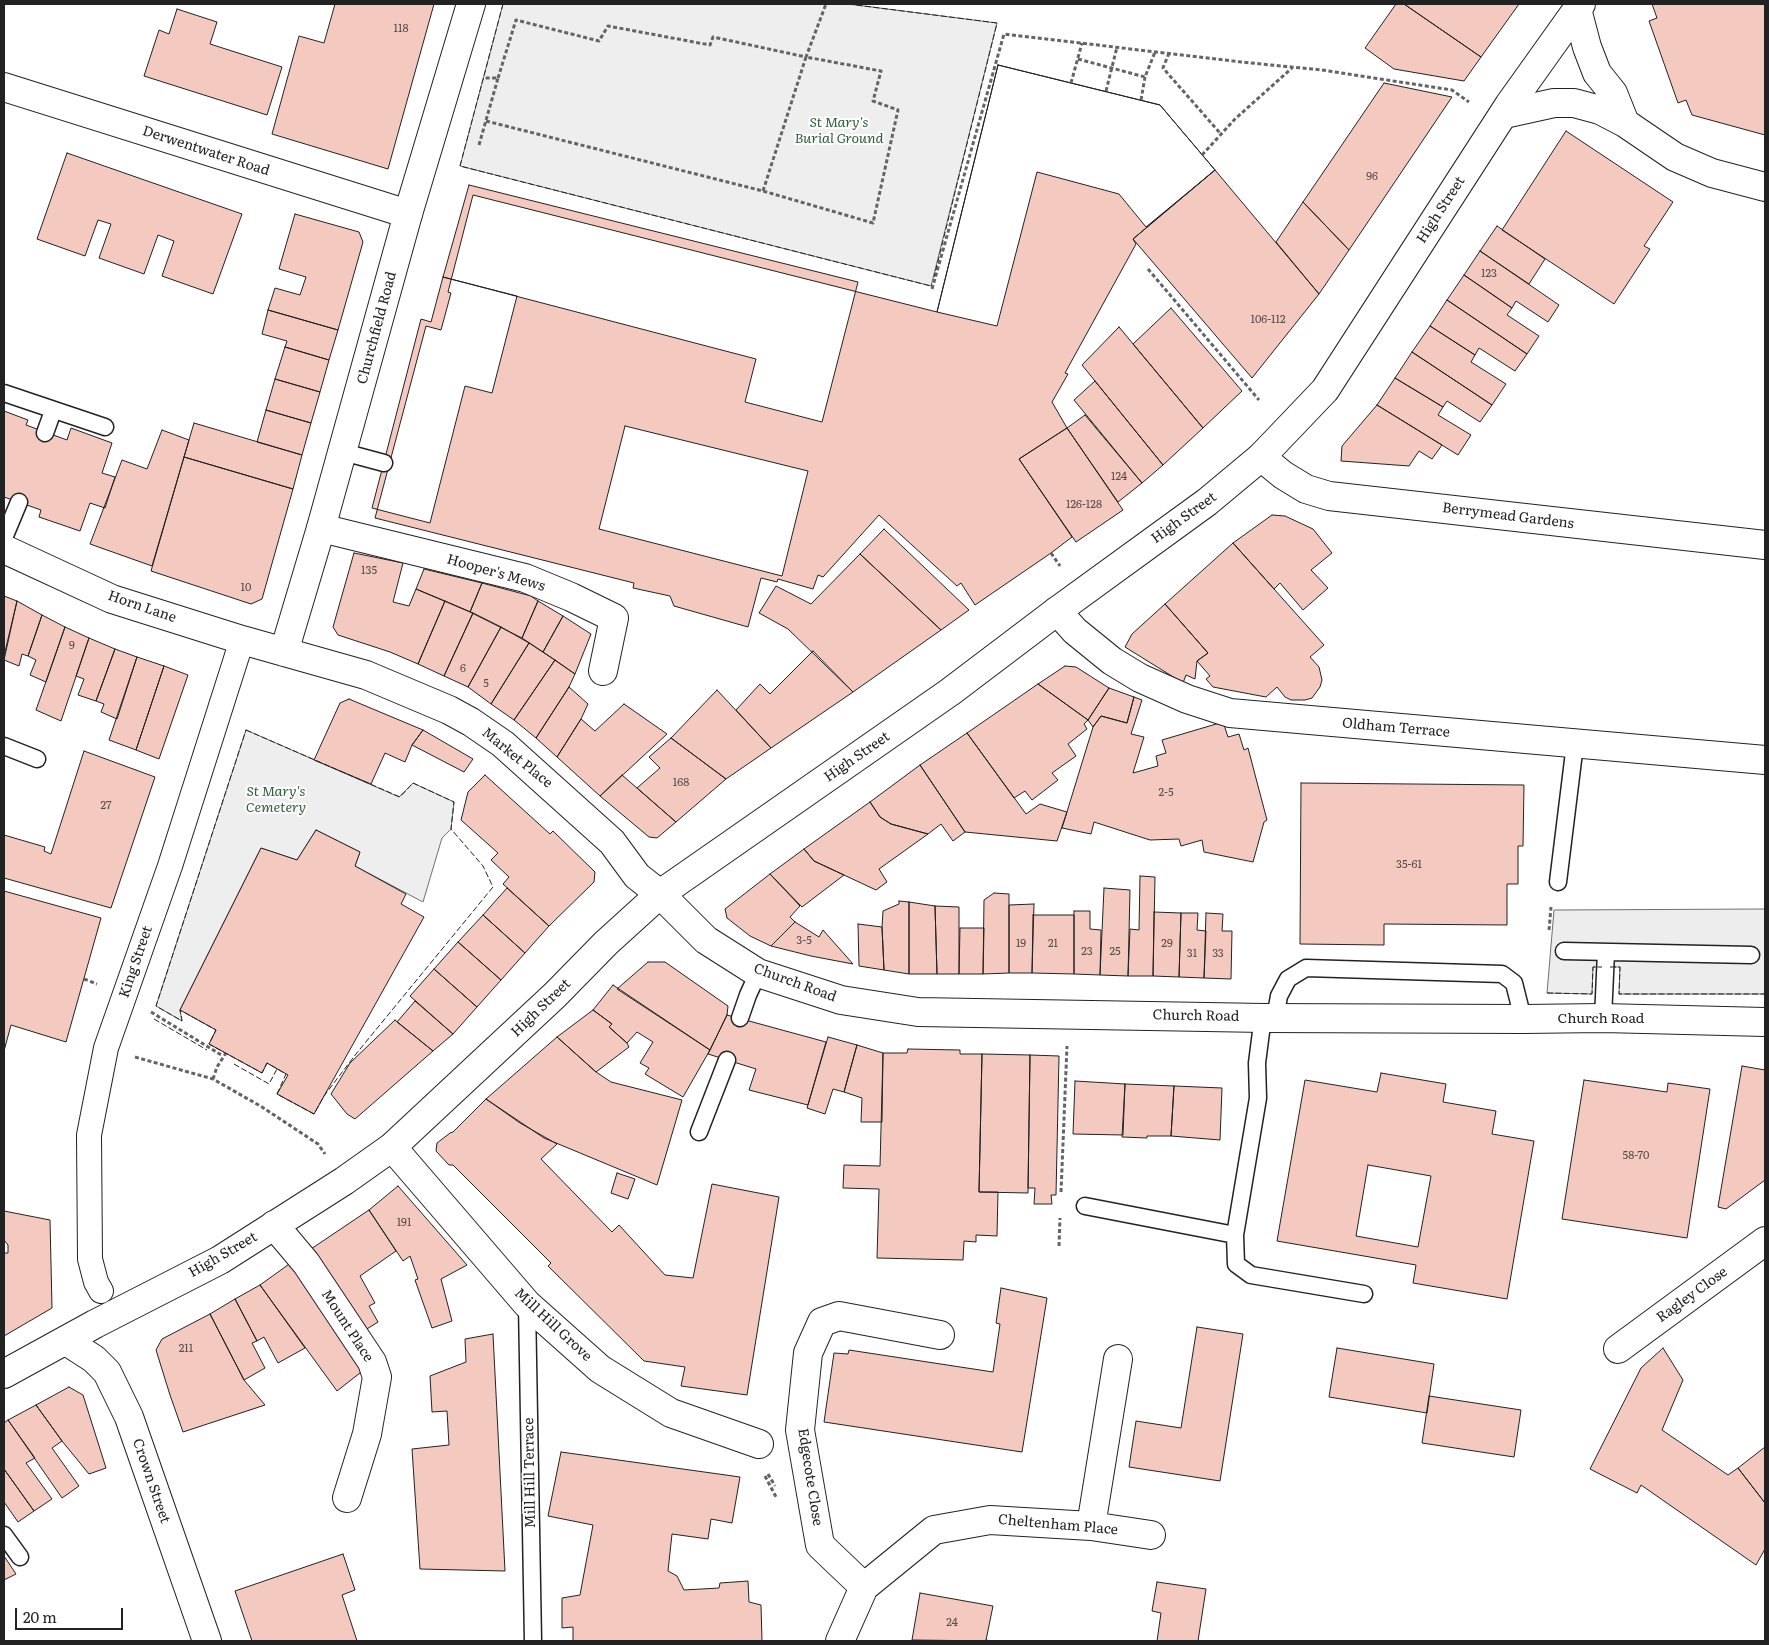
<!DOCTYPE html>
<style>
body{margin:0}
#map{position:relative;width:1769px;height:1645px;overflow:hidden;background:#fff;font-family:Literata,serif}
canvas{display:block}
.frame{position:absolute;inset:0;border:5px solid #222;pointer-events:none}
.scale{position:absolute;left:15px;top:1608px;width:108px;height:22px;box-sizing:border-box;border:2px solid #222;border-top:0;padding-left:6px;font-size:15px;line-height:18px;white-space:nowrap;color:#222;-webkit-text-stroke:4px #fff;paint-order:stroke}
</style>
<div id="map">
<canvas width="1769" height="1645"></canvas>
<div class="frame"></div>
<div class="scale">20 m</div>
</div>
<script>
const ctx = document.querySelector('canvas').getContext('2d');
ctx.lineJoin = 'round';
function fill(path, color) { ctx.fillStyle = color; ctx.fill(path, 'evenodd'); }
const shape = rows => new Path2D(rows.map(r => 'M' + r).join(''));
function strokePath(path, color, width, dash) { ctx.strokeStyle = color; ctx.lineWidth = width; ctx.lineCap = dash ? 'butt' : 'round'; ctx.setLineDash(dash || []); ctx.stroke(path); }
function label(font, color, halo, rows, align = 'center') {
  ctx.font = font + ' Literata,serif'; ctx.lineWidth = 4; ctx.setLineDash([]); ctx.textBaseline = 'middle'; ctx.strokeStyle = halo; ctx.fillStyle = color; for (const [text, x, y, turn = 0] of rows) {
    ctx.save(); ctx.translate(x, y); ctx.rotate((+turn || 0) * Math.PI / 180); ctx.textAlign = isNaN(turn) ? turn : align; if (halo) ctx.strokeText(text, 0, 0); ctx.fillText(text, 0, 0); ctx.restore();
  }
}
const green = shape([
 [503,4,848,4,997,23,931,286,460,166,503,4],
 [246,730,399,797,413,783,454,802,451,829,442,838,423,902,355,866,360,852,316,830,297,860,261,848,180,1010,182,1021,156,1006,246,730]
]);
fill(green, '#eee');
strokePath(green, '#6f6f6f', 1);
const parking = shape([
 [1765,909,1765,994,1619,994,1620,967,1593,967,1592,994,1547,993,1554,910,1765,909]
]);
fill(parking, '#ededed');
strokePath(parking, '#6f6f6f', 1);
const building = shape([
 [335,4,434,4,388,169,272,134,299,36,324,43,335,4],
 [1396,4,1404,4,1481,57,1464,81,1394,69,1365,48,1396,4],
 [1404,4,1519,4,1481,57,1404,4],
 [1652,4,1765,4,1765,135,1692,115,1686,100,1678,103,1649,21,1657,18,1652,4],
 [177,9,217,22,210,44,282,67,267,115,144,76,159,30,169,34,177,9],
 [998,65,1160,105,1215,170,1146,227,1119,194,1037,172,997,326,937,312,998,65],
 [998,65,1160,105,1215,170,1133,239,1136,244,1065,373,1068,374,1052,402,1067,428,1019,459,1072,537,1051,553,975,605,961,583,957,586,879,515,823,577,818,575,813,589,778,579,777,582,761,578,748,627,674,606,670,596,633,588,634,583,375,518,426,326,441,330,451,293,448,292,473,195,937,312,998,65],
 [1384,83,1452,97,1349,250,1303,202,1384,83],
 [1566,131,1673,202,1644,246,1650,249,1614,304,1502,230,1566,131],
 [67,153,242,214,213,294,162,276,174,241,158,235,144,274,99,258,111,224,98,220,85,256,37,239,67,153],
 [1215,170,1319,294,1252,378,1133,239,1215,170],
 [469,185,858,282,822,422,745,402,756,359,443,277,469,185],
 [1303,202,1349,250,1319,294,1276,242,1303,202],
 [295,214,359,232,363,242,338,330,268,310,275,288,300,295,306,277,279,269,295,214],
 [1497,226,1545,259,1529,284,1480,251,1497,226],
 [1480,251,1559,305,1548,322,1516,301,1512,308,1464,275,1480,251],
 [1464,275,1512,308,1507,315,1539,336,1527,354,1447,300,1464,275],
 [443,277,517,296,492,393,465,386,430,523,372,508,421,319,431,322,443,277],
 [1447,300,1527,354,1515,371,1479,348,1475,355,1430,326,1447,300],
 [1171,308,1242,391,1203,428,1133,344,1171,308],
 [268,310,338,330,329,360,285,347,287,341,262,334,268,310],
 [1430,326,1475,355,1471,362,1506,384,1492,405,1412,352,1430,326],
 [1119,327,1203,428,1163,465,1082,365,1119,327],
 [285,347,329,360,320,392,275,379,285,347],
 [1412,352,1492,405,1480,422,1447,401,1443,407,1395,378,1412,352],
 [1395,378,1443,407,1438,415,1471,435,1458,455,1377,405,1395,378],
 [275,379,320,392,311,423,266,410,275,379],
 [1095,381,1163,465,1142,483,1074,400,1095,381],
 [1377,405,1442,445,1432,459,1419,451,1409,466,1341,461,1342,446,1377,405],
 [266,410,311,423,302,455,257,442,266,410],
 [4,411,28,420,26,425,67,440,71,428,112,443,102,473,115,477,105,508,90,503,80,531,39,517,41,510,4,497,4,411],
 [1085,415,1142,483,1118,502,1067,428,1085,415],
 [194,423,302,455,293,489,184,457,194,423],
 [625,426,808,471,782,576,599,529,625,426],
 [1067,428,1123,510,1076,542,1019,459,1067,428],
 [162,430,189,440,152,566,90,544,122,460,147,469,162,430],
 [184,457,293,489,262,599,251,604,151,571,184,457],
 [1272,515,1285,516,1313,529,1332,553,1311,570,1328,588,1303,610,1280,583,1274,589,1233,543,1272,515],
 [884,529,969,610,941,630,860,554,884,529],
 [1233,543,1324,645,1310,657,1319,667,1322,680,1320,687,1312,698,1305,700,1291,700,1285,697,1277,687,1266,697,1213,687,1206,679,1210,676,1197,661,1208,653,1165,604,1233,543],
 [354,553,403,563,393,602,409,606,416,589,445,601,418,664,390,652,338,635,333,627,354,553],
 [860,554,941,630,853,692,788,629,759,613,776,586,811,604,860,554],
 [424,569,482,583,470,612,416,589,424,569],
 [482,583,531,596,538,601,522,638,470,612,482,583],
 [4,596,17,601,4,656,4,596],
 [17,601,42,615,28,656,22,654,19,666,4,660,17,601],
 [445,601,473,613,444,676,418,664,445,601],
 [538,601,563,616,543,652,522,638,538,601],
 [1165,604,1208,653,1197,661,1195,679,1186,675,1183,683,1125,647,1132,634,1165,604],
 [473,613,501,627,468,687,444,676,473,613],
 [42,615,65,627,46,682,30,675,36,660,28,656,42,615],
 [563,616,591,634,575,674,543,652,563,616],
 [65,627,89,638,61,721,36,710,65,627],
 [501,627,529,643,491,704,468,687,501,627],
 [89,638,115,649,96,701,78,695,84,679,76,676,89,638],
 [529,643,555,660,514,720,491,704,529,643],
 [115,649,137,657,117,719,101,712,104,704,96,701,115,649],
 [813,651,853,692,771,748,736,710,760,684,770,694,813,651],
 [137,657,164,666,136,750,109,740,137,657],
 [555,660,575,674,569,687,536,738,514,720,555,660],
 [164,666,188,675,159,759,136,750,164,666],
 [1065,666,1076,667,1109,688,1088,720,1038,684,1065,666],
 [1038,684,1088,720,1084,724,1087,729,1068,744,1076,756,1052,773,1058,780,1032,800,1025,791,1014,798,967,733,1038,684],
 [569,687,588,704,581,719,557,757,536,738,569,687],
 [1109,688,1134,697,1127,723,1101,716,1093,727,1088,720,1109,688],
 [717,690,771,748,726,779,671,738,717,690],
 [1134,697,1142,700,1131,734,1144,737,1133,773,1158,766,1156,756,1166,753,1162,740,1223,722,1228,737,1239,734,1244,750,1248,748,1267,820,1264,822,1253,862,1204,852,1202,840,1181,846,1179,839,1150,840,1094,822,1091,834,1062,828,1093,727,1101,716,1127,723,1134,697],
 [349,699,423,730,412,745,405,762,385,753,371,784,314,760,340,703,349,699],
 [624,704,667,734,600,796,557,757,581,719,595,731,624,704],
 [423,730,473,759,464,772,412,745,423,730],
 [967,733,1026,814,1040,804,1067,812,1057,841,965,832,920,765,967,733],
 [671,738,726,779,676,822,637,788,660,768,649,757,671,738],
 [84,751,155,777,111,908,4,878,4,835,45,847,44,851,51,854,84,751],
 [920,765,965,832,953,841,941,824,928,834,891,824,880,817,870,802,920,765],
 [485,775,550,834,553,831,595,872,594,882,549,926,503,884,509,877,491,860,498,853,461,820,468,792,485,775],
 [622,775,676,822,657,838,649,837,600,796,622,775],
 [1301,783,1524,785,1523,846,1518,846,1518,884,1507,884,1507,925,1384,924,1384,945,1300,944,1301,783],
 [870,802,880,817,891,824,928,834,879,869,887,882,876,890,814,861,804,849,870,802],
 [316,830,360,852,355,866,406,894,401,904,424,917,314,1114,277,1094,288,1075,267,1063,262,1073,209,1044,216,1030,180,1010,261,848,297,860,316,830],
 [804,849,814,861,844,875,802,907,770,874,804,849],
 [770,874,800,906,790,917,795,922,771,946,750,936,727,918,725,909,770,874],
 [1140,876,1155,877,1153,976,1128,976,1130,929,1139,930,1140,876],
 [507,888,549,926,525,953,483,915,507,888],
 [1104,888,1130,890,1128,976,1100,975,1104,888],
 [4,891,101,918,66,1042,11,1025,4,1051,4,891],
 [994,893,1009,894,1009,973,983,974,984,900,994,893],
 [899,901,909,902,909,974,884,970,882,927,883,911,899,904,899,901],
 [909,902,935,906,937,974,909,974,909,902],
 [1034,904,1032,973,1009,973,1009,905,1034,904],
 [935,906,959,907,959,974,937,974,935,906],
 [1074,911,1090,911,1090,929,1101,930,1100,975,1074,974,1074,911],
 [1154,912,1181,913,1179,977,1153,976,1154,912],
 [1181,913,1198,913,1197,930,1206,931,1204,978,1179,977,1181,913],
 [1206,913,1223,914,1222,931,1232,931,1231,979,1204,978,1206,913],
 [483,915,525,953,501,980,458,942,483,915],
 [1033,915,1074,915,1074,974,1032,973,1033,915],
 [795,922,819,937,823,930,853,964,811,956,771,946,795,922],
 [858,924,882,927,884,970,859,966,858,924],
 [960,928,984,928,983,974,959,974,960,928],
 [458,942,501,980,477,1007,434,969,458,942],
 [648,962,665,962,728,1006,727,1015,710,1050,617,989,648,962],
 [434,969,477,1007,453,1034,410,996,434,969],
 [613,985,710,1050,683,1097,645,1074,649,1068,640,1063,653,1042,637,1032,627,1043,609,1027,612,1024,593,1010,613,985],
 [415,1001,453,1034,433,1051,397,1022,415,1001],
 [593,1010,612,1024,609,1027,627,1043,629,1047,596,1072,557,1037,593,1010],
 [727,1015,826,1042,808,1105,749,1090,756,1069,708,1054,727,1015],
 [395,1020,433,1051,355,1119,347,1114,331,1094,350,1063,395,1020],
 [557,1037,596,1072,611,1082,682,1100,657,1185,544,1138,486,1099,557,1037],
 [828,1037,857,1045,844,1092,833,1089,825,1114,807,1108,828,1037],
 [857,1045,883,1053,882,1122,861,1122,862,1098,844,1092,857,1045],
 [908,1049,960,1050,960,1054,982,1054,979,1192,998,1192,997,1236,976,1235,976,1242,964,1241,963,1260,877,1258,879,1189,843,1188,844,1165,880,1166,883,1053,907,1053,908,1049],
 [982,1054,1030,1055,1028,1193,979,1192,982,1054],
 [1030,1055,1059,1056,1056,1195,1051,1195,1052,1204,1034,1204,1035,1188,1028,1188,1030,1055],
 [1742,1066,1765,1070,1765,1180,1726,1209,1718,1207,1742,1066],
 [1381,1073,1446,1084,1443,1102,1496,1111,1492,1134,1534,1141,1507,1299,1413,1283,1416,1265,1277,1241,1305,1080,1377,1092,1381,1073],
 [1368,1165,1431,1176,1418,1247,1356,1236,1368,1165],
 [1584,1080,1667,1092,1668,1083,1710,1089,1687,1238,1562,1219,1584,1080],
 [1075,1081,1125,1084,1123,1135,1073,1134,1075,1081],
 [1125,1084,1174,1086,1171,1136,1147,1136,1147,1138,1122,1137,1125,1084],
 [1174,1086,1222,1088,1220,1140,1171,1136,1174,1086],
 [486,1099,520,1123,557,1144,541,1159,612,1232,619,1225,665,1275,693,1278,712,1184,779,1197,747,1395,681,1386,685,1367,644,1361,548,1266,551,1263,453,1165,449,1165,436,1151,437,1143,450,1133,453,1132,486,1099],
 [617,1173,635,1179,628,1199,611,1193,617,1173],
 [398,1186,467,1265,441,1279,452,1321,432,1328,415,1280,418,1279,410,1256,403,1261,369,1210,398,1186],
 [369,1210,396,1251,360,1276,375,1303,369,1306,378,1322,362,1332,308,1251,369,1210],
 [4,1211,50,1220,52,1308,4,1336,4,1253,8,1253,8,1245,4,1240,4,1211],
 [292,1262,365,1369,337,1391,260,1285,292,1262],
 [260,1285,305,1348,278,1363,264,1337,257,1341,235,1299,260,1285],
 [1001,1288,1047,1298,1022,1452,824,1422,834,1353,848,1354,849,1350,993,1372,1000,1324,996,1323,1001,1288],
 [235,1299,257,1341,252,1343,265,1368,244,1380,210,1314,235,1299],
 [210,1314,244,1380,265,1405,183,1432,170,1395,156,1350,162,1339,210,1314],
 [1197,1327,1243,1334,1220,1481,1129,1467,1136,1421,1181,1428,1197,1327],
 [493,1334,505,1571,420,1569,412,1449,449,1445,447,1411,432,1412,430,1376,466,1362,465,1339,493,1334],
 [1337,1348,1434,1364,1427,1413,1329,1397,1337,1348],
 [1663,1348,1683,1380,1662,1430,1728,1475,1738,1468,1765,1503,1765,1549,1756,1565,1641,1485,1637,1493,1590,1469,1641,1368,1663,1348],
 [69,1387,83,1395,106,1468,89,1474,62,1441,36,1405,69,1387],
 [1429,1396,1521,1410,1514,1457,1422,1443,1429,1396],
 [36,1405,62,1441,52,1448,79,1486,62,1498,8,1420,36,1405],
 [8,1420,35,1458,26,1463,52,1499,34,1511,4,1469,4,1423,8,1420],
 [1765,1447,1765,1503,1738,1468,1765,1447],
 [561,1452,740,1477,732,1523,711,1519,708,1539,672,1534,668,1571,677,1576,684,1590,719,1588,720,1583,748,1581,749,1602,761,1605,762,1641,573,1641,573,1627,562,1628,562,1598,580,1595,593,1525,548,1516,561,1452],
 [4,1469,34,1511,18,1522,4,1502,4,1469],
 [343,1554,355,1590,342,1595,357,1641,252,1641,235,1591,343,1554],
 [4,1556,16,1574,4,1580,4,1556],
 [1157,1582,1206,1589,1198,1641,1157,1641,1161,1613,1152,1611,1157,1582],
 [920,1593,993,1606,986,1640,992,1641,912,1640,920,1593]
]);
fill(building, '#f3c9c0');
strokePath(building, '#222', 1);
const service = shape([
 [4,393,105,427],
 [45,433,53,411],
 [343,452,384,463],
 [4,538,19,502],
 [4,746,37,759],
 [1558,882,1575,744],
 [1564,951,1751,955],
 [740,1018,748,995,758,973],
 [1264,1018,1261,1032,1257,1063,1258,1098,1235,1235,1236,1264,1251,1275,1364,1294],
 [1275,1018,1279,996,1288,979,1306,968,1502,974,1514,983,1523,1019],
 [1603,1018,1606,952],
 [699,1132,727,1060],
 [1085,1206,1235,1235],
 [527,1304,533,1641],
 [4,1535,20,1557]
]);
const pedestrian = shape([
 [101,1291,96,1282,90,1259,89,1135,106,1048,170,866,242,640]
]);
const minor = shape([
 [4,87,408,214],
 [1261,457,1283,475,1306,489,1329,496,1765,545],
 [321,528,525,578,571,597,614,618,603,671],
 [1057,611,1075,631,1112,661,1140,678,1187,699,1230,713,1765,760],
 [660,894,706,940,758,973,841,1000,918,1012,1264,1018,1523,1019,1603,1018,1765,1022],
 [392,1147,527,1304,600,1369,671,1413,759,1444],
 [274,1225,306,1263,372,1362,377,1377,367,1434,347,1498],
 [66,1341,94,1359,107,1372,129,1417,207,1641],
 [1618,1349,1765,1241],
 [1091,1526,1118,1359],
 [864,1587,820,1545,800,1430,808,1353,822,1322,839,1316,940,1335],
 [840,1641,864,1587,934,1530,990,1520,1091,1526,1151,1535]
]);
const tertiary = shape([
 [4,549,112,599,242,640,366,675,449,710,471,722,503,744,612,842,637,876,660,894],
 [284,652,321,528,408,214,471,4]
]);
const secondary = shape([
 [1577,9,1587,47,1597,73,1613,93,1625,123],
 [1504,114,1554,103,1574,103,1600,110,1625,123,1675,157,1712,173,1765,187]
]);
const primary = shape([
 [4,1374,95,1324,220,1260,344,1181,392,1147,555,995,606,943,660,894,950,692,1057,611,1207,502,1261,457,1325,390,1509,105,1581,4]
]);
strokePath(service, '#222', 19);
strokePath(pedestrian, '#222', 26);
strokePath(minor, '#222', 30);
strokePath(tertiary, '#222', 30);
strokePath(secondary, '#222', 30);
strokePath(primary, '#222', 30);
strokePath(shape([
 [1169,53,1163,68,1220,133],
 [1078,59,1145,77,1155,52],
 [498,78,516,20,599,41,608,26,710,45,713,37,806,57,826,4],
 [1071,83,1082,43],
 [1106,91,1117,47],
 [1141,100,1145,77],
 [486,121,763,191,873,223,898,110,873,101,881,71,806,57,763,191],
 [479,145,498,78,483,78],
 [1202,155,1235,119,1292,68],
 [1148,269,1259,400],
 [932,289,1004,34,1241,62,1322,70,1452,90,1469,102],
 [1051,553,1060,566],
 [1549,930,1551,907],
 [84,979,97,984],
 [151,1012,223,1056],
 [135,1057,213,1079,262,1107,318,1144,325,1154],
 [213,1079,217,1067,226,1053],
 [1061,1192,1067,1046],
 [1059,1246,1060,1218],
 [768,1474,775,1486],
 [765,1476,776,1497]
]), '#646464', 3, [4, 2.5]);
strokePath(service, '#fff', 16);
strokePath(pedestrian, '#fff', 24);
strokePath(minor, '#fff', 28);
strokePath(tertiary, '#fff', 28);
strokePath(secondary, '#fff', 28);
strokePath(primary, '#fff', 28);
strokePath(shape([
 [503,4,460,166,931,286,932,284],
 [848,4,997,23,934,277],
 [246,730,400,797,413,783,454,802,451,829,483,866,493,887,356,1054,324,1096,314,1114,277,1094,286,1074,267,1063,262,1073,209,1044,216,1030,180,1010,182,1021,156,1006,246,730],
 [1610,967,1620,967,1619,994,1765,994],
 [1547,993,1592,994,1593,967,1602,967],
 [154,1019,207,1050],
 [234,1064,269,1084,277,1069]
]), '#222', 1, [6, 2.5]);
label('11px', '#564c4a', null, [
 ["118",401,29],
 ["96",1372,177],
 ["123",1489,274],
 ["106-112",1268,320],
 ["124",1119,477],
 ["126-128",1084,505],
 ["135",369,571],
 ["10",246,588],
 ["9",72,646],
 ["6",463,669],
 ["5",486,684],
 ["168",681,783],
 ["2-5",1166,793],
 ["27",106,806],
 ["35-61",1409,865],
 ["3-5",804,941],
 ["19",1021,944],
 ["21",1053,944],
 ["29",1167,944],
 ["23",1087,952],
 ["25",1115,952],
 ["31",1192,954],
 ["33",1218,954],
 ["58-70",1636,1156],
 ["191",404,1223],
 ["211",186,1349],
 ["24",952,1623]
]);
label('italic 14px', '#2f5e38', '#fff', [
 ["St Mary's",839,123],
 ["Burial Ground",839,139],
 ["St Mary's",276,792],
 ["Cemetery",276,808]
]);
label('14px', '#222', '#fff', [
 ["Derwentwater Road",206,151,18],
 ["High Street",1441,210,-57],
 ["Churchfield Road",377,328,-75],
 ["Berrymead Gardens",1508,516,7],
 ["High Street",1184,518,-36],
 ["Hooper's Mews",496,573,16],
 ["Horn Lane",142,607,19],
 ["Oldham Terrace",1396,728,5],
 ["High Street",857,757,-35],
 ["Market Place",517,758,39],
 ["King Street",136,962,-71],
 ["Church Road",795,983,20],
 ["High Street",541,1008,-44],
 ["Church Road",1196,1016,1],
 ["Church Road",1601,1019],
 ["High Street",223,1255,-30],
 ["Ragley Close",1692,1295,-36],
 ["Mill Hill Grove",553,1325,43],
 ["Mount Place",347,1326,57],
 ["Mill Hill Terrace",530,1473,-91],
 ["Edgecote Close",810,1477,81],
 ["Crown Street",151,1481,71],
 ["Cheltenham Place",1058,1525,5]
]);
</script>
